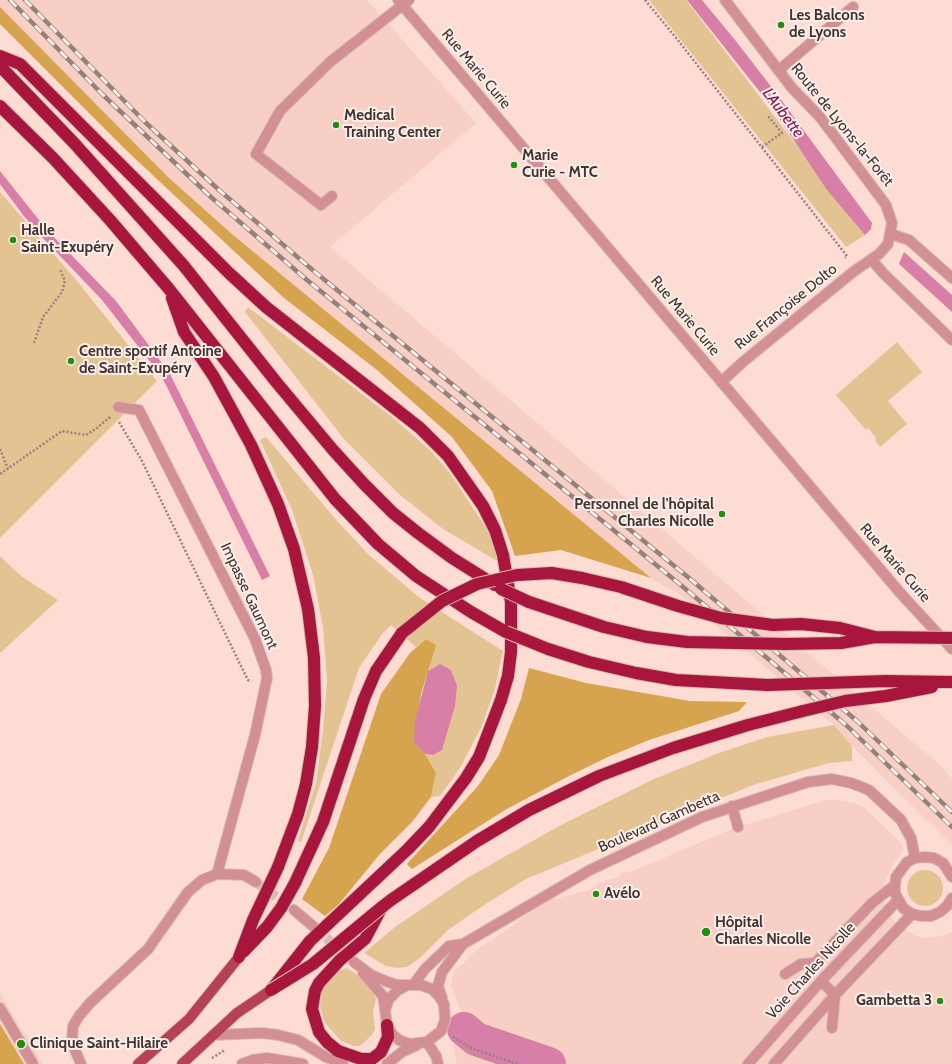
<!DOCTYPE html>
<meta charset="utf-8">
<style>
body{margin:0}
canvas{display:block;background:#fddcd3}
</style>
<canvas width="952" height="1064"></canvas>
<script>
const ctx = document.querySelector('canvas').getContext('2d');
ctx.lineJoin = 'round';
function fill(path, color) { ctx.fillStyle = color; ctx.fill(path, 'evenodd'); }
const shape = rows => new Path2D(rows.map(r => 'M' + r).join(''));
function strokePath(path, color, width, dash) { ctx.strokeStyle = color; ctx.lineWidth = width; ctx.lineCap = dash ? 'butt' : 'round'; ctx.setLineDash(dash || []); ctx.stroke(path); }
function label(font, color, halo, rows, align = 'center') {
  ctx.font = font + ' Cabin,sans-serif'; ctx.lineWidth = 4; ctx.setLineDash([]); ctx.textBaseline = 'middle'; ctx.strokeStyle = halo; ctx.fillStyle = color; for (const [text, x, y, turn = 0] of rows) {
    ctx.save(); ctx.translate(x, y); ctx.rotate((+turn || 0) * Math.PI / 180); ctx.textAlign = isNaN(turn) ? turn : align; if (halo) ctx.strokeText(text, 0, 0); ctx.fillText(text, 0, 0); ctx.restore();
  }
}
fill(shape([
 [0,0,367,0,476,123,330,247,941,766,952,779,952,845,847,741,834,725,679,594,651,578,233,235,168,177,0,7],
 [826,800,837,800,858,804,867,810,903,845,903,851,892,866,885,882,884,902,893,920,916,936,926,938,942,936,952,932,952,1064,457,1064,453,1044,462,1016,451,984,454,972,479,948,504,932,542,902,590,890,599,883,616,878,624,872,628,873,732,829],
 [0,993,43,1064,24,1064,0,1024]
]), '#f7cfc4');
fill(shape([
 [649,0,686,0,865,235,846,247],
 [0,192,77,281,157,381,0,538],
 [248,307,392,417,430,450,450,473,490,534,499,562,443,529,400,495,344,439,245,312],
 [897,342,922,372,888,401,907,424,880,447,875,440,876,438,868,428,866,430,836,395],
 [266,437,338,522,368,554,420,598,503,651,495,689,481,728,460,768,440,796,431,797,436,773,425,754,433,755,440,664,428,671,435,645,426,639,416,647,391,625,382,634,359,668,301,842,298,841,316,783,323,731,327,681,323,627,313,575,292,510,260,440],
 [0,556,21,576,58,600,0,653],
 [834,725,852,746,852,761,829,763,753,785,526,879,484,905,448,930,420,958,407,967,397,968,386,966,364,953,395,927,467,878,559,826,654,779,719,753,767,737],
 '907 888a18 18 0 1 1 36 0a18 18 0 1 1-36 0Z',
 [347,968,358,975,370,987,376,999,373,1012,375,1029,372,1035,360,1046,354,1046,341,1041,325,1023,320,1006,321,994,325,984,338,971]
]), '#e4c393');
fill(shape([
 [0,7,168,177,233,235,651,578,561,550,515,556,492,491,452,437,377,370,284,298,127,151,0,24],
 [426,639,436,645,421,694,414,743,425,754,436,773,431,797,412,822,379,855,339,904,325,916,302,899,329,848,381,694,410,653],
 [529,668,586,683,690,701,747,702,739,711,649,740,608,757,571,775,505,810,412,869,407,864,478,786,499,755,521,699],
 [0,1024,24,1064,0,1064]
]), '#d6a34f');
fill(shape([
 [687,0,702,0,735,40,776,93,872,223,871,229,865,235,827,190,771,106],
 [0,171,47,230,116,301,170,374,270,576,262,580,162,377,102,300,42,237,23,215,0,184],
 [904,252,952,295,952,312,899,264],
 [440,664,451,670,457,686,455,706,442,750,433,755,425,754,414,743,415,721,428,671]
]), '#d77fa6');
strokePath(shape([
 [464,1029,476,1039,549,1064]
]), '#d77fa6', 34);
strokePath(shape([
 [256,882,294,910],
 [315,928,351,960]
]), '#d8bbb3', 10, [10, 5]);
const minor = shape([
 [398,0,902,595,952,649],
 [779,70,853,7],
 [332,196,321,205,256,154,280,111,330,62,409,0],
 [891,234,909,240,952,278],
 [872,260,883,273,952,340],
 [721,382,744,361,853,272,879,254,888,244,892,223,886,205,820,117,792,88,725,0],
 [118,407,139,410,255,639,266,670,267,678,255,735,217,874],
 [732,806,738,827],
 [952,877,943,863,934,858,925,857,915,858,907,862,896,877,895,885,895,893,903,908,912,914,921,916,931,916,940,912,947,906,952,898],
 [294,910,314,927],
 [354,962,371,975,388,982,397,985,421,985,432,989,438,995,444,1004,445,1020,441,1031,427,1042,409,1044,399,1040,392,1034,387,1025,385,1010,389,999,398,990,406,986],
 [363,973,383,996,385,1009],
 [785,974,801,964,815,963,872,903,895,885],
 [821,981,835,995,832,1028],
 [414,984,425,969,449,946,463,944,590,870,702,817,808,782,832,779,851,783,869,790,901,820,911,838,915,858],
 [442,998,438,986,442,972,463,944],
 [0,1008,33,1064],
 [213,1035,262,1033,278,1035,298,1040,326,1057,343,1064],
 [427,1042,436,1056,438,1064],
 [81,1064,72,1043,73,1026,79,1016,90,1003,148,949,188,892,202,880,217,874,244,875,256,882],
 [242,1064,253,1060,267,1058,303,1064],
 [387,1064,402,1052,417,1045],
 [748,1064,821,981,898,900],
 [774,1064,835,995,912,914]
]);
const major = shape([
 [138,1064,189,1019,239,957],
 [182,1064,237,1013,271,990]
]);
const highway = shape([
 [0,56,20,64,229,273,266,307,420,428,448,456,483,506,495,530,503,555,511,602,511,652,508,676,501,700,479,757,466,778,429,827,408,849,310,941,272,989],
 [0,66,74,143,184,266,277,383,333,450,364,484,393,513,418,533,452,558,495,585],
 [0,106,53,158,110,220,169,289,335,499,378,544,416,576,471,612,506,632],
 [172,298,184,332,214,377,251,445,278,504,294,549,308,609,314,658,315,706,312,747,306,784,298,814,278,867],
 [529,602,604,627,647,637],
 [548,649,589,662,636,673,676,680,768,685],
 [295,883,323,822,364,699,376,671,402,633],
 [387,1025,388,1037,381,1052,372,1059,361,1059,338,1051,327,1042,319,1032,312,1009,315,991,319,983,340,960,365,939,382,907,391,900,477,841,529,810,599,776,673,748,748,725,803,711]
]);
strokePath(minor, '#d8bbb3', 12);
strokePath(major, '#d8bbb3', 12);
strokePath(highway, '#d8bbb3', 14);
strokePath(shape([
 [645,0,677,39,847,256,845,258],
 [762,147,782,133,768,116],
 [34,343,43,317,62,292,65,281,60,269],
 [119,422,142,461,239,662,248,680,251,682],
 [0,449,8,469],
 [0,474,62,431,86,435,97,428,110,417],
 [453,1037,471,1048,517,1064],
 [212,1058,225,1050]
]), '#99827c', 2.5, [2, 2]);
strokePath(minor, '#d29095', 10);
strokePath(major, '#b64154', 10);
strokePath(highway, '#a9163d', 12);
const rail = shape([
 [10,0,102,94,212,198,307,280,682,586,846,725,952,827],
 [25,0,145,122,219,190,315,272,689,578,857,721,952,812]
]);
strokePath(rail, '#96807a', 4.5);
strokePath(rail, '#fceeea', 3, [9]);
const highwayBridge = shape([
 [501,589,529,602],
 [506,632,548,649],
 [402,633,442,601,477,584,517,575,552,573,582,578,621,587,678,606,721,618,773,625,801,624,840,628,875,637],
 [647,637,687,642,785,644,841,643,875,637,952,638],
 [768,685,885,681,952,682],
 [803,711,845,701,886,696,932,687],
 [243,952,267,927,281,908,295,883],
 [239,957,253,920,278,867],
 [271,990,313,964,382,907]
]);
strokePath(highwayBridge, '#d8bbb3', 14, []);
strokePath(highwayBridge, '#a9163d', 12);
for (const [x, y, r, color] of [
 [781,25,4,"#238d0e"],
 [336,125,4,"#238d0e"],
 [514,165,4,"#238d0e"],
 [13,240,4,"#238d0e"],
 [71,361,4,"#238d0e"],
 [722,514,4,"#238d0e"],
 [596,894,4,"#238d0e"],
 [706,932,5,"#238d0e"],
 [940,1001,4,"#238d0e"],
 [21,1044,5,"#238d0e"]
]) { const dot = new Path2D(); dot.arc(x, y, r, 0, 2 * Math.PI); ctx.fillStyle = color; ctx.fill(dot); strokePath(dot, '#fceeea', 1.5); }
label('bold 15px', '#423531', '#fceeea', [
 ["Les Balcons",789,16],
 ["de Lyons",789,33],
 ["Medical",344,116],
 ["Training Center",344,133],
 ["Marie",522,156],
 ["Curie - MTC",522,173],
 ["Halle",21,231],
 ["Saint-Exupéry",21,248],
 ["Centre sportif Antoine",79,352],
 ["de Saint-Exupéry",79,369],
 ["Personnel de l'hôpital",714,505,"right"],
 ["Charles Nicolle",714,522,"right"],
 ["Avélo",604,894],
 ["Hôpital",715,923],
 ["Charles Nicolle",715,940],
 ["Gambetta 3",932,1001,"right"],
 ["Clinique Saint-Hilaire",30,1044]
], 'left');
label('15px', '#423531', '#fceeea', [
 ["Rue Marie Curie",476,69,50],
 ["Route de Lyons-la-Forêt",842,125,51],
 ["Rue Françoise Dolto",786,307,-39],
 ["Rue Marie Curie",685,316,50],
 ["Rue Marie Curie",895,563,49],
 ["Impasse Gaumont",249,596,65],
 ["Boulevard Gambetta",659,822,-24],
 ["Voie Charles Nicolle",811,971,-48]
]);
label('italic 16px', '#7d134e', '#fceeea', [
 ["L'Aubette",783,113,53]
]);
</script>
